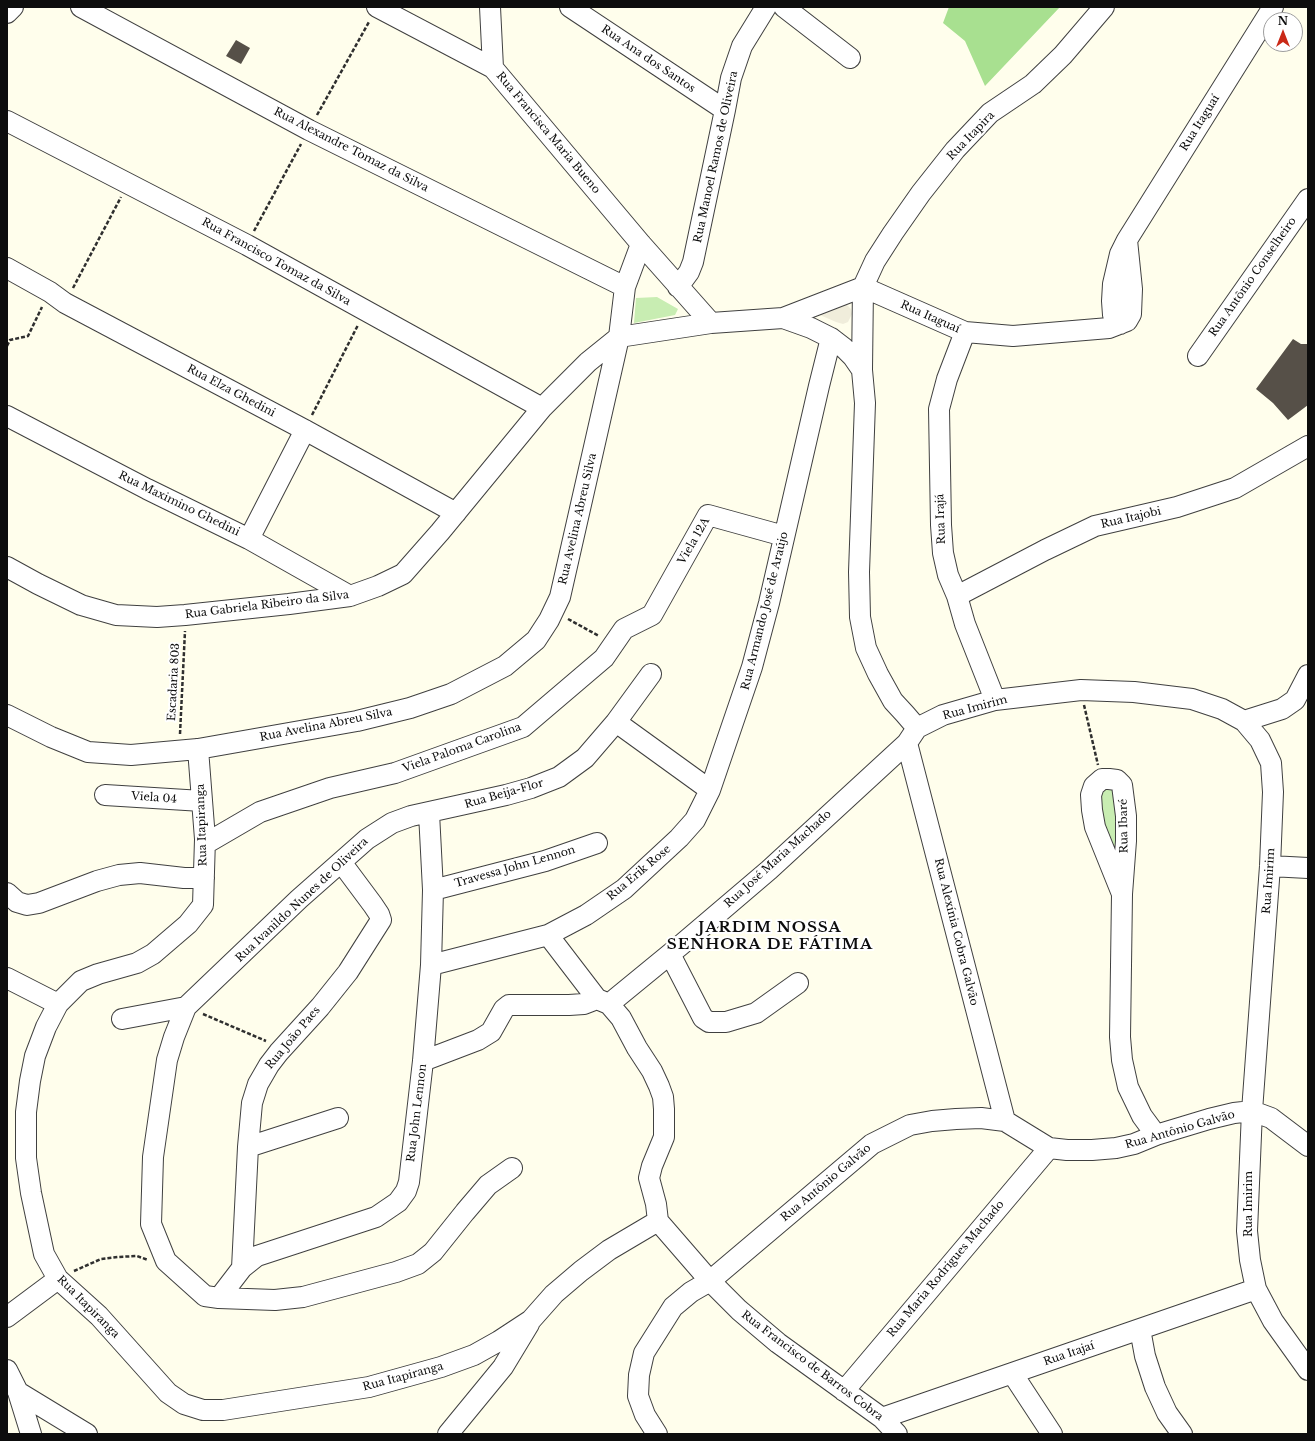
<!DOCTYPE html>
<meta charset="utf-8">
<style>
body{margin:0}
#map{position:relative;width:1315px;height:1441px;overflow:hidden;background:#fffeec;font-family:"Libre Baskerville",serif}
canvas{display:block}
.frame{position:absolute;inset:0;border:8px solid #0d0d0d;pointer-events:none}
.north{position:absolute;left:1263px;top:12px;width:40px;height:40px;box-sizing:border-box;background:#fff;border:1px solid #9e9e9e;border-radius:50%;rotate:0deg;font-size:11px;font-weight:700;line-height:16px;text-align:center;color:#0d0d0d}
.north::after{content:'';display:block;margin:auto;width:14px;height:18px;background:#ca2917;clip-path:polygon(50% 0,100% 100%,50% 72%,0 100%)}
</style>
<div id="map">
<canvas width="1315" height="1441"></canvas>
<div class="frame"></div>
<div class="north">N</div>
</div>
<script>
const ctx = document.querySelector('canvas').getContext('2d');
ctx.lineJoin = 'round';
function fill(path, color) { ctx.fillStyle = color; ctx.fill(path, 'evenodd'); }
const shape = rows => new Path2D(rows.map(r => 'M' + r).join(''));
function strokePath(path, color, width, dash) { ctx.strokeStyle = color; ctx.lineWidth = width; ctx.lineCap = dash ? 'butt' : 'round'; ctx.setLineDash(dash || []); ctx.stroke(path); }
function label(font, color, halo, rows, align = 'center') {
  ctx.font = font + ' "Libre Baskerville",serif'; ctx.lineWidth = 4; ctx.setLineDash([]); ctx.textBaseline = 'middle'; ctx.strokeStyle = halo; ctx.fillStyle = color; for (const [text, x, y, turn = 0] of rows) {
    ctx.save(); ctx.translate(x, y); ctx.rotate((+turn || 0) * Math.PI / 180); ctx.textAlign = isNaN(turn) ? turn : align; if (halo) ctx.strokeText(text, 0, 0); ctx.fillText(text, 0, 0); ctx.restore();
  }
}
fill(shape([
 [657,297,678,309,675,315,634,323,636,298],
 [1097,788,1114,789,1118,804,1119,869,1102,832]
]), '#c8edb2');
fill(shape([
 [949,7,1060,7,985,86,965,41,943,23]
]), '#a8e090');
fill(shape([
 [846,304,851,309,852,314,848,322,843,324,836,322,813,312]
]), '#f0eddb');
fill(shape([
 [236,40,250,48,241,64,226,56],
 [1293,339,1301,344,1308,344,1308,405,1288,420,1273,403,1256,389]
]), '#565048');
const minor = shape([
 [81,7,309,130,625,287],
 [377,7,493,68,641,244,711,323],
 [490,7,493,68],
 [570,7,725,110],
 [784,7,850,58],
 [7,13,13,7],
 [7,121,247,245,542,408],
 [7,268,50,292,65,303,305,430,456,513],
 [678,287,689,272,693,262,725,110,731,78,742,46,766,7],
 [863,287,965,332,1013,336,1109,328,1127,321,1131,314,1132,289,1127,240],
 [783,318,811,328,831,338,844,348,853,357,862,370,865,403,859,572,860,617,866,648,878,674,893,701,905,714,917,728,943,715,995,700,1081,690,1134,692,1192,699,1222,709,1244,721,1260,740,1271,763,1273,792,1270,866,1252,1111,1247,1231,1250,1260,1256,1289,1273,1321,1308,1370],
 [1120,324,1113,315,1112,301,1113,284,1120,254,1127,240,1273,7],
 [965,332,947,379,939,409,941,525,943,553,948,575,957,596,965,624,995,700],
 [1198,356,1308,199],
 [862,370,863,287,875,261,893,233,921,193,955,150,990,113,1033,84,1063,55,1104,7],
 [7,416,147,489,249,539,350,596],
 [249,539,305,430],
 [7,567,38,584,81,605,116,615,157,617,185,615,289,604,350,596,378,586,403,574,440,532,542,408,588,362,619,337,711,323,783,318,863,287],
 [957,596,1045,550,1095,526,1177,507,1235,488,1308,446],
 [7,715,51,737,88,752,131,755,198,749,357,721,410,708,451,694,505,666,536,640,549,620,560,597,619,337,625,287,641,244],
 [1244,721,1282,709,1295,700,1308,675],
 [616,722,710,790,752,667,769,603,819,386,831,338],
 [907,743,1005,1121],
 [198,749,205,839,203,905,188,924,153,954,137,963,98,974,81,981,58,1004,46,1027,35,1056,30,1081,26,1112,26,1158,31,1193,44,1254,58,1279,99,1316,168,1393,184,1404,203,1410,223,1410,369,1387,441,1367,474,1355,499,1341,531,1320,554,1294,581,1271,609,1250,658,1221],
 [105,795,202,801],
 [205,844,260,812,330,788,395,773,523,727,604,658,624,629,652,615,708,515,784,536],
 [1270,866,1308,868],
 [433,890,545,861,597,843],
 [7,893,17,902,27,905,39,903,97,881,119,875,140,873,184,878,204,878],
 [1122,894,1095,827,1092,810,1091,795,1094,786,1102,779,1109,779,1117,780,1122,785,1126,816,1126,841,1122,894,1120,1037,1122,1060,1128,1087,1142,1116,1156,1135],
 [548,935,597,999,609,1004,621,1018,637,1048,652,1071,659,1086,663,1097,664,1109,664,1137,652,1166,649,1178,656,1204,658,1221,710,1281,739,1310,778,1343,882,1418,897,1434],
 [670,954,703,1018,709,1022,726,1022,756,1013,798,983],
 [431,965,548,935,586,915,624,889,679,838,695,820,710,790],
 [7,978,58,1004],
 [609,1004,681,945,769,870,907,743,917,728],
 [122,1019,186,1007],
 [423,1061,478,1040,491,1032,504,1009,509,1005,569,1005,584,1004,597,999],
 [248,1147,338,1118],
 [512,1168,488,1185,465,1212,433,1252,418,1264,396,1272,303,1297,275,1300,219,1298,205,1296,166,1261,151,1224,153,1157,167,1060,174,1037,186,1007,299,899,367,839,392,823,411,816,506,795,531,788,559,777,585,758,616,722,651,674],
 [242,1268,248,1147,252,1103,258,1084,269,1065,279,1052,320,1007,348,972,381,920,379,914,373,905,341,862],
 [219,1298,242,1268,257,1256,376,1217,398,1202,406,1191,409,1182,423,1061,431,965,433,890,429,813],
 [7,1317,58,1279],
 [1140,1329,1145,1356,1155,1387,1167,1413,1182,1434],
 [7,1370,18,1392,87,1434],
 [1012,1373,1052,1434],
 [844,1391,1049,1148],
 [18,1392,31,1434],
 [882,1418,1256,1289],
 [448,1434,503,1367,529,1324],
 [657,1434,645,1415,638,1396,639,1375,644,1353,673,1307,691,1292,710,1281,872,1144,910,1125,932,1121,956,1119,981,1118,1005,1121,1049,1148,1067,1150,1092,1150,1116,1148,1134,1144,1156,1135,1209,1119,1234,1113,1252,1111,1271,1118,1308,1146]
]);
strokePath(minor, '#404040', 22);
strokePath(shape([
 [317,115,369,22],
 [254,231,301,144],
 [73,288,121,197],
 [7,346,10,340,28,336,42,307],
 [312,415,358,325],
 [568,619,599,636],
 [1084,705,1098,765],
 [180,734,185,631],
 [203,1014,266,1041],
 [74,1271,101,1259,118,1257,137,1256,148,1260]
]), '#2f2f2f', 2.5, [4, 2]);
strokePath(minor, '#fff', 20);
label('11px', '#0d0d0d', '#fff', [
 ["Rua Ana dos Santos",648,59,34],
 ["Rua Itaguaí",1200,123,-58],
 ["Rua Francisca Maria Bueno",548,133,50],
 ["Rua Itapira",971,136,-46],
 ["Rua Alexandre Tomaz da Silva",351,150,27],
 ["Rua Manoel Ramos de Oliveira",716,157,-78],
 ["Rua Francisco Tomaz da Silva",276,262,29],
 ["Rua Antônio Conselheiro",1253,277,-55],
 ["Rua Itaguaí",930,317,24],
 ["Rua Elza Ghedini",231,391,28],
 ["Rua Maximino Ghedini",179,504,26],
 ["Rua Itajobi",1131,518,-13],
 ["Rua Avelina Abreu Silva",578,519,-77],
 ["Rua Irajá",941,519,-92],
 ["Viela 12A",694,541,-60],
 ["Rua Gabriela Ribeiro da Silva",267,605,-7],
 ["Rua Armando José de Araújo",765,611,-76],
 ["Escadaria 803",174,682,-87],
 ["Rua Imirim",975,708,-15],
 ["Rua Avelina Abreu Silva",326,725,-11],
 ["Viela Paloma Carolina",462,748,-20],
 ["Rua Beija-Flor",504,794,-16],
 ["Viela 04",154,798,4],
 ["Rua Itapiranga",202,825,-92],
 ["Rua Ibaré",1124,826,-91],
 ["Rua José Maria Machado",778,859,-42],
 ["Travessa John Lennon",515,867,-16],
 ["Rua Erik Rose",639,873,-40],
 ["Rua Imirim",1269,881,-86],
 ["Rua Ivanildo Nunes de Oliveira",302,900,-43],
 ["Rua Alexínia Cobra Galvão",956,932,76],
 ["Rua João Paes",293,1038,-50],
 ["Rua John Lennon",417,1113,-83],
 ["Rua Antônio Galvão",1180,1130,-16],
 ["Rua Antônio Galvão",826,1183,-40],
 ["Rua Imirim",1249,1204,-90],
 ["Rua Maria Rodrigues Machado",946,1269,-50],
 ["Rua Itapiranga",88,1307,45],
 ["Rua Itajaí",1069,1354,-19],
 ["Rua Francisco de Barros Cobra",812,1366,37],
 ["Rua Itapiranga",403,1377,-15]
]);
ctx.letterSpacing = '1px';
label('bold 15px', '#0d0d0d', '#fff', [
 ["JARDIM NOSSA",770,928],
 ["SENHORA DE FÁTIMA",770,945]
]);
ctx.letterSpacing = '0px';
</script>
